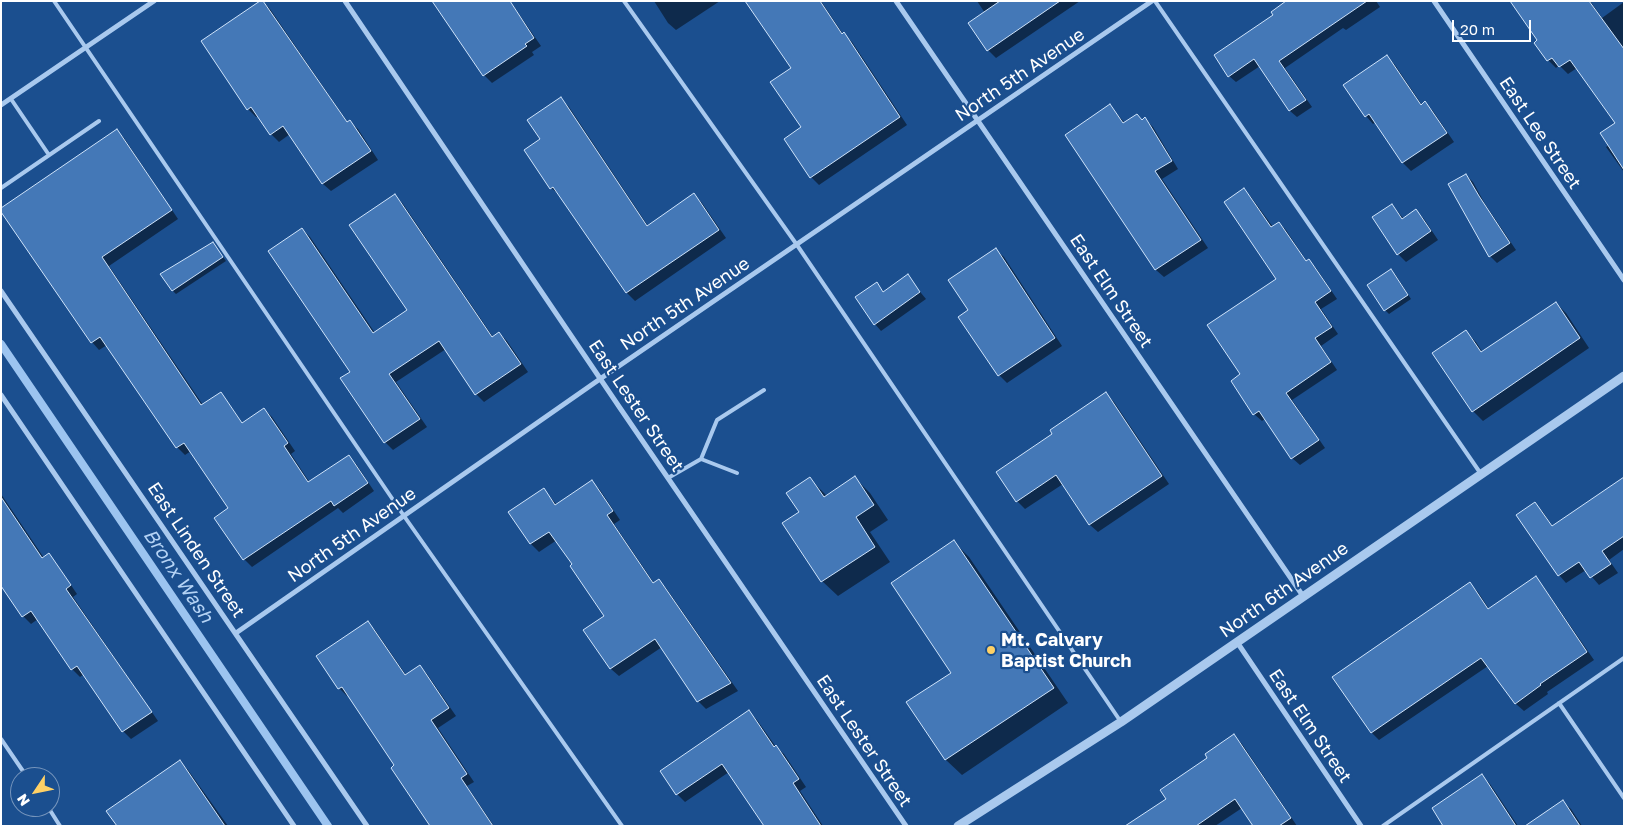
<!DOCTYPE html>
<style>
body{margin:0}
#map{position:relative;width:1625px;height:827px;overflow:hidden;background:#1b4f8f;font-family:"Golos Text",sans-serif}
canvas{display:block}
.frame{position:absolute;inset:0;border:2px solid #fff;pointer-events:none}
.north{position:absolute;left:10px;top:767px;width:50px;height:50px;box-sizing:border-box;background:#1b4f8f;border:1px solid #7695bc;border-radius:50%;rotate:236deg;font-size:14px;font-weight:700;line-height:20px;text-align:center;color:#fff}
.north::after{content:'';display:block;margin:auto;width:18px;height:22px;background:#ffd166;clip-path:polygon(50% 0,100% 100%,50% 72%,0 100%)}
.scale{position:absolute;left:1452px;top:20px;width:79px;height:22px;box-sizing:border-box;border:2px solid #fff;border-top:0;padding-left:6px;font-size:15px;line-height:18px;white-space:nowrap;color:#fff;-webkit-text-stroke:4px #1b4f8f;paint-order:stroke}
</style>
<div id="map">
<canvas width="1625" height="827"></canvas>
<div class="frame"></div>
<div class="north">N</div>
<div class="scale">20 m</div>
</div>
<script>
const ctx = document.querySelector('canvas').getContext('2d');
ctx.lineJoin = 'round';
function fill(path, color) { ctx.fillStyle = color; ctx.fill(path, 'evenodd'); }
const shape = rows => new Path2D(rows.map(r => 'M' + r).join(''));
function strokePath(path, color, width, dash) { ctx.strokeStyle = color; ctx.lineWidth = width; ctx.lineCap = dash ? 'butt' : 'round'; ctx.setLineDash(dash || []); ctx.stroke(path); }
function label(font, color, halo, rows, align = 'center') {
  ctx.font = font + ' "Golos Text",sans-serif'; ctx.lineWidth = 4.5; ctx.setLineDash([]); ctx.textBaseline = 'middle'; ctx.strokeStyle = halo; ctx.fillStyle = color; for (const [text, x, y, turn = 0] of rows) {
    ctx.save(); ctx.translate(x, y); ctx.rotate((+turn || 0) * Math.PI / 180); ctx.textAlign = isNaN(turn) ? turn : align; if (halo) ctx.strokeText(text, 0, 0); ctx.fillText(text, 0, 0); ctx.restore();
  }
}
fill(shape([
 [262,1,270,9,348,123,350,122,358,129,378,160,331,191,323,184,290,134,279,142,271,134,258,116,256,117,248,109],
 [510,1,541,46,532,52,534,55,492,83,484,75],
 [654,1,720,1,676,30,668,23],
 [747,1,821,1,843,34,852,42,907,125,819,185,811,177,792,69],
 [977,1,1080,1,996,58,988,50,985,13],
 [1288,1,1376,1,1380,7,1346,30,1343,28,1285,68,1312,107,1297,117,1290,111,1260,66,1236,82,1229,76,1275,15],
 [1512,1,1590,1,1602,18,1624,2,1624,172,1606,147,1609,145,1616,124,1577,68,1568,74,1559,65,1556,68,1548,60,1539,40],
 [1387,57,1395,65,1422,105,1425,103,1433,111,1454,142,1411,171,1403,163,1376,122,1373,124,1366,116],
 [561,99,569,107,648,226,694,195,702,203,726,238,635,301,627,293,560,195,551,188,542,140],
 [1110,106,1125,123,1137,115,1143,121,1145,119,1153,127,1178,169,1162,179,1208,248,1164,277,1156,270,1066,135],
 [116,130,124,138,178,219,109,266,203,405,221,394,228,402,243,424,264,409,272,417,295,451,291,454,310,483,348,457,356,464,374,491,343,513,338,508,252,567,244,559,230,508,191,451,185,455,177,447,107,345,99,350,92,342],
 [1466,175,1473,182,1485,204,1516,250,1497,263,1490,256,1450,184],
 [1244,190,1251,197,1273,227,1279,223,1286,230,1307,262,1309,261,1316,268,1337,299,1321,309,1338,334,1321,346,1337,370,1292,400,1325,448,1300,465,1292,458,1266,418,1262,421,1254,414,1242,375,1278,279],
 [395,196,403,204,493,337,499,333,507,341,528,372,484,402,476,394,446,349,396,382,427,427,393,450,385,442,342,379,351,372,302,229,310,237,375,333,409,310],
 [1392,205,1404,219,1416,211,1424,219,1438,240,1406,262,1398,254],
 [213,244,226,261,176,294,173,291],
 [996,250,1004,257,1062,346,1007,383,999,375,960,317,970,310],
 [1395,274,1411,299,1389,314,1385,310],
 [907,276,926,299,881,331,875,324,877,284,884,292],
 [1556,303,1566,313,1589,348,1483,421,1473,411,1434,353,1466,332,1476,342,1483,353],
 [1106,394,1114,402,1169,484,1098,532,1090,525,1063,484,1025,509,1017,501,1054,435],
 [855,478,870,493,888,520,870,532,890,562,838,596,822,581,784,523,800,513,810,479,827,496],
 [592,482,600,490,620,520,614,524,654,583,658,580,666,588,738,691,706,709,698,701,662,647,619,676,611,669,585,630,606,616,573,565,557,540,539,552,531,544,510,512,543,489,557,505],
 [1624,483,1624,549,1609,560,1618,573,1599,585,1586,570,1566,583,1559,575,1535,504,1543,512,1553,527],
 [1,494,44,558,49,555,56,563,77,594,73,597,158,721,131,739,123,731,84,674,80,677,72,669,38,619,31,624,23,616,1,584],
 [954,542,969,557,1068,703,962,775,946,760,908,703,953,673],
 [1535,578,1543,586,1594,660,1547,692,1548,694,1524,711,1516,704,1488,666,1379,740,1372,733,1334,677,1470,584,1478,592,1489,609],
 [367,622,375,630,406,675,420,666,427,674,456,716,438,728,474,782,467,786,494,826,432,826,396,766,349,695,347,696,339,688,317,656],
 [749,712,757,720,776,747,784,754,806,787,800,791,823,826,766,826,729,772,685,802,677,794],
 [1234,736,1242,744,1297,826,1254,826,1242,808,1215,826,1127,826,1167,799,1209,758],
 [180,762,188,770,228,826,118,826],
 [1482,776,1490,784,1518,826,1445,826],
 [1563,802,1571,809,1582,826,1527,826]
]), '#0007');
strokePath(shape([
 [1,344,328,826]
]), '#9cc4f0', 8);
const building = shape([
 [260,1,263,1,347,122,350,120,371,151,322,184,283,126,270,135,251,107,247,110,201,41,260,1],
 [432,1,510,1,534,38,525,44,527,46,483,76,432,1],
 [745,1,820,1,842,34,844,32,900,117,810,178,784,139,801,127,770,82,791,68,745,1],
 [1000,1,1060,1,987,51,968,23,1000,1],
 [1286,1,1367,1,1279,61,1306,100,1289,111,1254,59,1228,77,1214,55,1273,15,1271,12,1286,1],
 [1510,1,1589,1,1624,49,1624,170,1600,133,1615,123,1570,60,1559,67,1552,58,1547,61,1534,43,1537,40,1510,1],
 [1387,55,1421,105,1425,101,1447,133,1402,163,1369,114,1365,117,1343,85,1387,55],
 [561,97,647,226,694,193,719,230,626,293,553,187,550,189,524,150,540,139,527,120,561,97],
 [1110,104,1123,123,1137,114,1142,120,1145,117,1172,161,1155,171,1201,240,1155,270,1065,135,1110,104],
 [117,129,172,210,102,257,201,405,221,392,242,423,264,408,288,443,284,446,308,482,349,455,368,483,334,506,331,501,243,560,214,518,228,508,184,443,176,448,100,337,91,343,1,212,1,208,117,129],
 [1466,174,1479,196,1510,243,1489,257,1448,184,1466,174],
 [1244,188,1271,227,1279,222,1306,261,1309,259,1331,291,1315,302,1332,327,1315,338,1331,362,1286,393,1319,440,1291,459,1259,411,1253,415,1231,381,1240,374,1207,325,1276,279,1224,202,1244,188],
 [395,194,492,337,499,332,521,364,475,395,439,341,389,374,420,419,384,443,340,378,350,372,268,251,302,228,373,333,407,310,349,225,395,194],
 [1392,204,1402,219,1416,209,1431,231,1397,255,1372,217,1392,204],
 [213,242,223,257,172,291,160,274,213,242],
 [996,248,1055,338,998,376,958,317,968,310,948,280,996,248],
 [1391,269,1408,295,1384,311,1367,285,1391,269],
 [908,274,920,292,874,325,855,297,877,282,883,292,908,274],
 [1556,302,1580,338,1472,412,1432,353,1466,330,1481,352,1556,302],
 [1106,392,1162,476,1089,525,1056,475,1016,502,996,472,1052,434,1050,430,1106,392],
 [855,476,874,505,856,517,875,547,821,582,782,523,799,512,786,493,810,477,824,497,855,476],
 [1624,477,1624,536,1602,551,1611,564,1590,578,1579,562,1558,576,1516,515,1535,502,1552,526,1624,477],
 [592,480,613,511,607,515,653,583,659,579,731,683,697,702,655,639,610,669,583,630,604,616,570,566,572,564,549,532,530,544,508,512,544,488,555,505,592,480],
 [1,497,42,558,49,553,71,585,66,589,152,712,122,732,77,666,71,670,31,611,22,617,1,586,1,497],
 [954,540,1054,688,945,760,906,702,951,673,891,583,954,540],
 [1536,576,1587,652,1540,684,1541,685,1515,704,1481,658,1371,733,1332,677,1470,582,1488,609,1536,576],
 [368,621,405,675,420,665,449,708,431,720,467,774,461,778,493,826,430,826,391,768,394,765,342,687,338,689,316,656,368,621],
 [749,710,774,747,776,745,799,779,793,783,821,826,764,826,722,764,676,795,660,771,749,710],
 [1234,734,1291,818,1279,826,1253,826,1235,799,1196,826,1125,826,1166,799,1160,790,1207,758,1205,754,1234,734],
 [180,760,225,826,117,826,106,811,180,760],
 [1482,774,1516,826,1443,826,1432,808,1482,774],
 [1563,800,1580,826,1525,826,1563,800]
]);
fill(building, '#4478b7');
strokePath(building, '#cfe3fa', 1);
strokePath(shape([
 [54,1,404,516,622,826],
 [624,1,797,245,1121,722],
 [1155,1,1481,474],
 [11,99,49,155],
 [1,188,99,121],
 [701,459,717,420,764,390],
 [668,478,701,459,737,473],
 [1559,703,1624,798],
 [1,739,27,777],
 [48,807,60,826],
 [1383,826,1624,658]
]), '#a9c9ee', 4);
strokePath(shape([
 [345,1,620,408,906,826],
 [896,1,1303,596],
 [1434,1,1624,280],
 [1,105,154,1],
 [1,291,367,826],
 [1,395,294,826],
 [236,633,600,379,1152,1],
 [1237,642,1361,826]
]), '#a9c9ee', 5);
strokePath(shape([
 [958,826,1121,722,1624,376]
]), '#a9c9ee', 9);
for (const [x, y, r, color] of [
 [991,650,5,"#ffd166"]
]) { const dot = new Path2D(); dot.arc(x, y, r, 0, 2 * Math.PI); ctx.fillStyle = color; ctx.fill(dot); strokePath(dot, '#1b4f8f', 2); }
label('18px', '#fff', '#1b4f8f', [
 ["North 5th Avenue",1020,75,-34],
 ["East Lee Street",1540,133,56],
 ["East Elm Street",1111,291,56],
 ["North 5th Avenue",685,304,-34],
 ["East Lester Street",636,406,56],
 ["North 5th Avenue",352,535,-35],
 ["East Linden Street",196,550,56],
 ["North 6th Avenue",1284,590,-35],
 ["East Elm Street",1310,726,56],
 ["East Lester Street",864,741,56]
]);
label('bold 18px', '#fff', '#1b4f8f', [
 ["Mt. Calvary",1001,640],
 ["Baptist Church",1001,661]
], 'left');
label('italic 19px', '#b5d3f5', '#1b4f8f', [
 ["Bronx Wash",178,576,56]
]);
</script>
